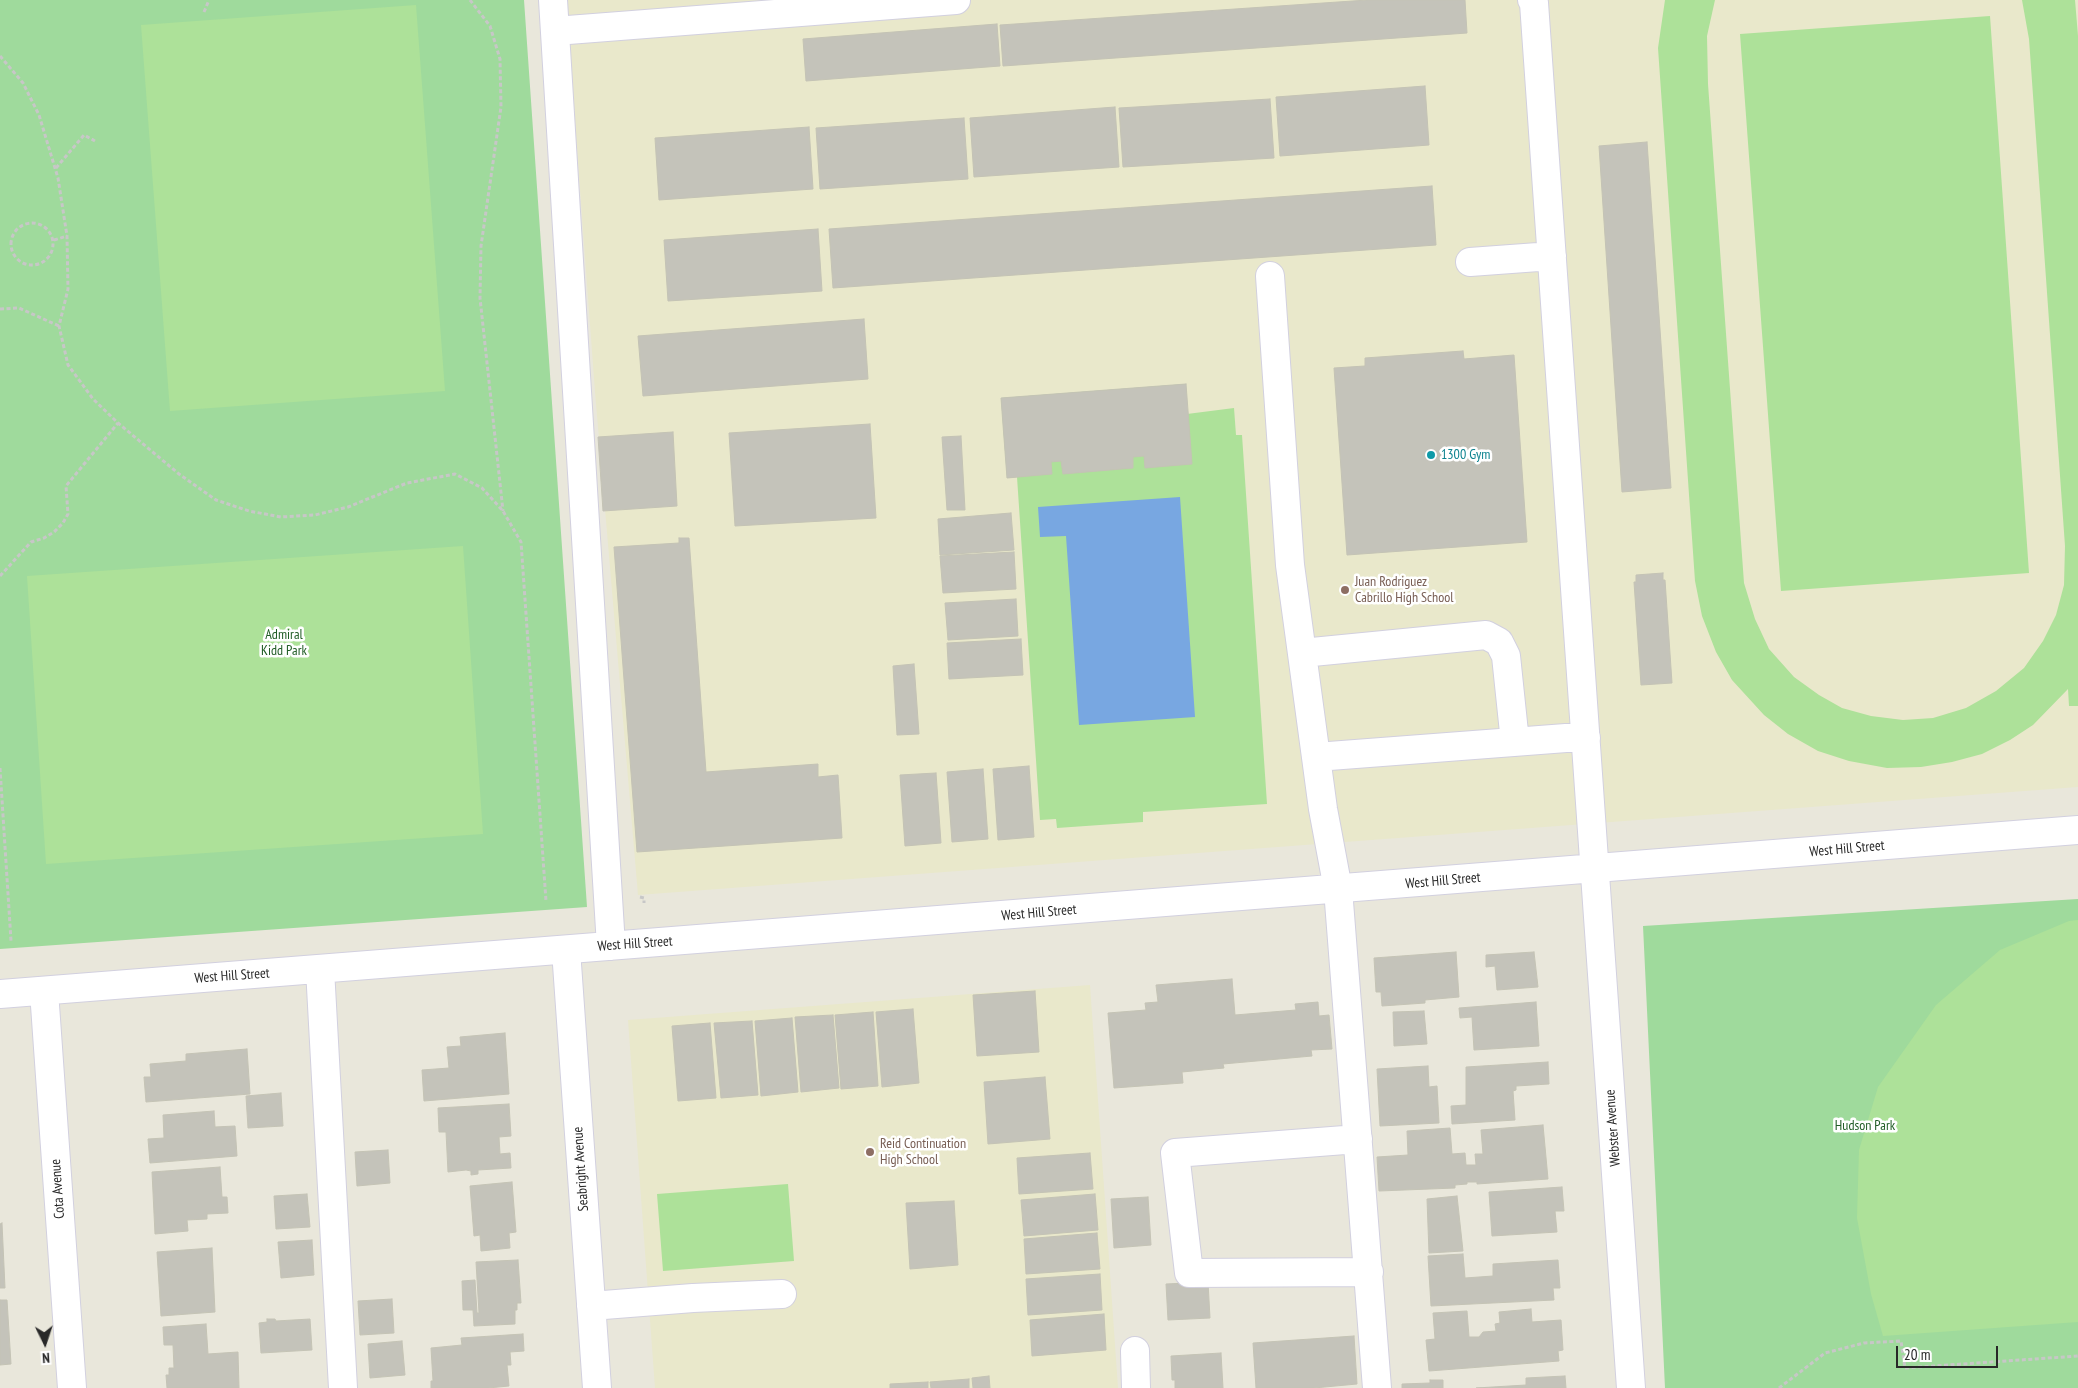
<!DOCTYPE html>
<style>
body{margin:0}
#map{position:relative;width:2078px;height:1388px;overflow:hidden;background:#e9e7db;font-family:"PT Sans Narrow",sans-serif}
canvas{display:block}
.north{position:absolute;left:20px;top:1318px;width:50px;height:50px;-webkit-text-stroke:4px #fff;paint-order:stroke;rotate:176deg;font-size:14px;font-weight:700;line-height:20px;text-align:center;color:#282828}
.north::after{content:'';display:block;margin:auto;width:18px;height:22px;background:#282828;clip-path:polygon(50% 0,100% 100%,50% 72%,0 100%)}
.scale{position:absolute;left:1896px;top:1346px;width:102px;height:22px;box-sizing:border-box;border:2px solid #282828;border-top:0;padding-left:6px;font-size:15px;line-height:18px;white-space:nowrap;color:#282828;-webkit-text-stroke:4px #fff;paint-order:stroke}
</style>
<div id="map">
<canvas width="2078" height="1388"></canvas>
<div class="north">N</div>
<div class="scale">20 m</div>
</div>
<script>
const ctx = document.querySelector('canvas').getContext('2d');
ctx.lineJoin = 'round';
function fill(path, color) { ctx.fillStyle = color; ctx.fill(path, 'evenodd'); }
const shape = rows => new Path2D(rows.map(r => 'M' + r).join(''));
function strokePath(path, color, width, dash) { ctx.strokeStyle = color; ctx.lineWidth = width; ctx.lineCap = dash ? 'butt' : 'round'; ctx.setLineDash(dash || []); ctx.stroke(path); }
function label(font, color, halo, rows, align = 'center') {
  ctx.font = font + ' "PT Sans Narrow",sans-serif'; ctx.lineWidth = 5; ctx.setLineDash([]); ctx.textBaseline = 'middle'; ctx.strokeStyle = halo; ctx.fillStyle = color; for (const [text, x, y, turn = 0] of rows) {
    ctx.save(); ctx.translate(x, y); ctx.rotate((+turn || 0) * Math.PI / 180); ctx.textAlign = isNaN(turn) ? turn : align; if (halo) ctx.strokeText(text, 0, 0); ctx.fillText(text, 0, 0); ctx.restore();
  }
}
fill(shape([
 [566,0,2078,0,2078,787,638,895,595,392],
 [1090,985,1118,1388,655,1388,628,1020]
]), '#e9e8cb');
fill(shape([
 [0,0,524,0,587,907,0,949],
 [2078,899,2078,1388,1665,1388,1643,926]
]), '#9fda9c');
fill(shape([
 [1665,0,1715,0,1707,36,1708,84,1744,583,1755,619,1769,649,1794,677,1819,695,1842,708,1871,716,1903,720,1933,718,1966,708,1996,691,2024,668,2043,641,2056,615,2064,585,2065,546,2029,39,2022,0,2075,0,2078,36,2078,706,2069,706,2068,689,2033,725,2010,740,1982,754,1952,762,1921,767,1887,768,1849,761,1818,751,1788,734,1764,715,1732,680,1716,652,1702,616,1695,581,1658,48],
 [416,5,445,391,170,411,141,25],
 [1990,16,2029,573,1781,591,1740,34],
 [1186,384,1187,414,1234,408,1236,435,1242,435,1267,804,1143,812,1143,822,1057,828,1056,819,1040,820,1017,477,1007,478,1001,398],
 [463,546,483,834,46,864,27,576],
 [2078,920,2078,1322,1883,1336,1871,1294,1857,1218,1859,1150,1878,1087,1936,1005,2000,950,2069,921],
 [788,1184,794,1261,663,1271,657,1194]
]), '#ade199');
fill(shape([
 [1180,497,1195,717,1079,725,1066,536,1040,537,1038,507]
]), '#78a7e1');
const building = shape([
 [1367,0,1465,0,1467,33,1003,66,1000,25,1367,0],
 [997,24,1000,66,806,81,803,39,997,24],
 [1425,86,1429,145,1280,156,1276,97,1425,86],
 [1270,99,1274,158,1123,167,1119,108,1270,99],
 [1115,107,1119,167,974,177,970,118,1115,107],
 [964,118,968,179,820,189,816,128,964,118],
 [809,127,813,189,659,200,655,138,809,127],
 [1647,142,1671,488,1622,492,1599,146,1647,142],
 [1432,186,1436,245,833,288,829,229,1432,186],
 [818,229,822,291,668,301,664,240,818,229],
 [864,319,868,379,643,396,638,336,864,319],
 [1463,351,1464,359,1514,355,1527,542,1347,555,1334,368,1365,366,1365,358,1463,351],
 [1186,384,1192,464,1145,468,1144,456,1133,457,1133,468,1063,474,1061,461,1051,462,1052,474,1007,478,1001,398,1186,384],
 [870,424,876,518,735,526,729,433,870,424],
 [673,432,677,506,603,511,598,437,673,432],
 [961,436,965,510,947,510,942,437,961,436],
 [1011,513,1014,550,940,555,938,519,1011,513],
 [679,538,689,538,706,772,818,764,818,777,838,775,842,838,637,852,614,547,679,543,679,538],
 [1014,552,1016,589,943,593,940,556,1014,552],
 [1663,573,1663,580,1665,580,1672,683,1641,685,1634,582,1636,582,1636,575,1663,573],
 [1016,599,1018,636,948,640,945,603,1016,599],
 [1021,639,1023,675,949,679,947,643,1021,639],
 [914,664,919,734,897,735,893,666,914,664],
 [1029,766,1034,837,998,840,993,769,1029,766],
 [983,769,988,839,952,842,947,772,983,769],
 [936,773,941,843,905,846,900,775,936,773],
 [1456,952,1459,997,1425,1000,1425,1003,1382,1006,1381,992,1376,992,1374,958,1456,952],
 [1534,952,1538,987,1497,990,1495,966,1486,967,1486,955,1534,952],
 [1232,979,1235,1015,1296,1010,1295,1004,1318,1002,1319,1016,1329,1015,1332,1049,1311,1050,1312,1056,1223,1064,1224,1068,1182,1072,1183,1083,1114,1088,1108,1013,1146,1010,1145,1003,1158,1002,1156,985,1232,979],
 [1035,991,1039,1052,977,1056,973,995,1035,991],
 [1536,1002,1539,1046,1474,1050,1472,1017,1460,1018,1459,1008,1536,1002],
 [913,1009,919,1083,882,1087,876,1012,913,1009],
 [1424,1011,1427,1044,1394,1046,1393,1012,1424,1011],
 [873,1012,878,1086,841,1089,835,1015,873,1012],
 [833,1015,839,1088,801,1092,795,1017,833,1015],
 [792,1018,798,1092,761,1096,755,1021,792,1018],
 [752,1021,758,1095,721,1098,714,1023,752,1021],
 [710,1023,716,1098,678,1101,672,1026,710,1023],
 [505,1033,509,1094,424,1101,422,1070,449,1068,447,1047,461,1046,460,1037,505,1033],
 [247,1049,250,1094,146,1102,144,1077,151,1077,150,1064,186,1061,186,1054,247,1049],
 [1548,1062,1549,1084,1516,1086,1516,1090,1513,1091,1515,1120,1452,1124,1451,1106,1466,1105,1466,1067,1548,1062],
 [1428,1066,1429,1087,1437,1086,1439,1123,1380,1126,1377,1069,1428,1066],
 [1045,1077,1050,1139,988,1144,984,1082,1045,1077],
 [281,1093,283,1126,248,1128,246,1096,281,1093],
 [509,1104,511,1136,499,1137,500,1154,510,1153,511,1168,478,1170,478,1174,471,1175,471,1171,466,1170,448,1172,446,1132,439,1132,438,1108,509,1104],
 [214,1111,215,1127,235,1126,237,1156,150,1163,148,1139,164,1138,163,1115,214,1111],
 [1543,1125,1548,1179,1477,1184,1477,1182,1467,1182,1467,1184,1455,1185,1455,1188,1379,1191,1377,1157,1408,1155,1407,1131,1450,1128,1452,1154,1465,1153,1466,1165,1476,1165,1475,1154,1483,1154,1481,1130,1543,1125],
 [388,1150,390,1183,357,1186,355,1152,388,1150],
 [1090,1153,1093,1189,1019,1194,1017,1158,1090,1153],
 [220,1167,222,1197,227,1197,228,1213,207,1214,207,1219,187,1220,188,1231,155,1234,152,1172,220,1167],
 [512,1182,516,1232,509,1233,510,1248,481,1251,480,1235,474,1236,470,1186,512,1182],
 [1562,1187,1564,1211,1555,1211,1557,1232,1492,1236,1489,1192,1562,1187],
 [307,1194,310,1227,276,1229,274,1196,307,1194],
 [1095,1194,1098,1230,1024,1236,1021,1200,1095,1194],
 [1457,1196,1463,1251,1429,1253,1427,1199,1457,1196],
 [1148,1197,1151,1245,1114,1248,1111,1199,1148,1197],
 [954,1201,958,1265,910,1269,906,1203,954,1201],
 [2,1223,5,1288,0,1288,0,1224,2,1223],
 [1097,1233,1100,1269,1026,1274,1024,1239,1097,1233],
 [312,1240,314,1275,281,1278,278,1242,312,1240],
 [212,1248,215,1312,161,1316,157,1252,212,1248],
 [1463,1254,1465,1278,1493,1276,1493,1264,1558,1260,1560,1288,1553,1288,1554,1300,1431,1306,1428,1256,1463,1254],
 [518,1260,521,1303,517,1303,517,1310,515,1310,515,1324,474,1326,473,1310,463,1310,462,1281,475,1280,477,1313,479,1313,476,1262,518,1260],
 [1100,1274,1102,1310,1028,1315,1026,1279,1100,1274],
 [1208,1282,1210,1318,1168,1320,1166,1284,1208,1282],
 [392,1299,394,1333,360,1335,358,1301,392,1299],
 [0,1300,7,1300,11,1364,0,1365,0,1300],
 [1531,1309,1532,1322,1561,1320,1563,1350,1558,1351,1559,1361,1429,1371,1426,1340,1435,1339,1433,1313,1467,1311,1469,1337,1479,1337,1483,1332,1496,1331,1495,1324,1500,1323,1499,1312,1531,1309],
 [1104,1314,1106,1350,1032,1356,1030,1320,1104,1314],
 [267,1319,275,1319,276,1321,310,1319,312,1350,261,1353,259,1323,267,1322,267,1319],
 [206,1324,208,1354,238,1352,239,1388,167,1388,166,1375,169,1375,169,1368,174,1368,173,1345,164,1345,163,1327,206,1324],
 [523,1334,524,1351,510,1352,511,1365,507,1365,509,1386,488,1388,431,1388,431,1381,433,1381,431,1348,462,1345,461,1338,523,1334],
 [1354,1336,1357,1384,1314,1388,1256,1388,1253,1343,1354,1336],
 [402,1341,405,1375,370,1378,368,1344,402,1341],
 [1221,1353,1223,1388,1175,1388,1175,1380,1172,1380,1171,1356,1221,1353],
 [989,1376,990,1388,973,1388,972,1378,989,1376],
 [1565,1376,1566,1388,1476,1388,1526,1385,1526,1378,1565,1376],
 [969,1379,969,1388,931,1388,930,1382,969,1379],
 [1430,1380,1443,1380,1443,1388,1402,1388,1402,1384,1430,1383,1430,1380],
 [928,1382,928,1388,890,1388,890,1384,928,1382]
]);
fill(building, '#c4c3ba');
strokePath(building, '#c4c3b5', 1);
const minor = shape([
 [553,0,611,946],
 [1532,0,1534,3,1631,1388],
 [555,31,956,0],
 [1470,262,1552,256],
 [1270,276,1290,565,1323,809,1338,889,1377,1388],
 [1302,653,1486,635,1499,642,1506,656,1515,742],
 [1316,757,1566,738,1586,738],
 [566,950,597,1388],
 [320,969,343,1388],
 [44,991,72,1388],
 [0,994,2078,830],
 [1358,1139,1175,1153,1189,1273,1369,1272],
 [591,1306,693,1298,782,1294],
 [1135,1351,1136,1388]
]);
strokePath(minor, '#d2d0df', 30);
strokePath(shape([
 [470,0,490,26,500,59,501,107,481,246,480,298,503,511],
 [204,12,209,0],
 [0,56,23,83,39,115,58,178,67,236,68,289,59,326,68,365,93,399,118,423,179,474,216,500,249,511,281,517,315,515,348,507,407,483,455,474,482,488,503,511,521,542,546,901],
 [56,168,84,135,95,141],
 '11 244a21 21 0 1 1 42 0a21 21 0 1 1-42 0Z',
 [54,240,67,236],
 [0,309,19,308,59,326],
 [0,576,31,542,44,538,54,532,63,523,68,514,66,486,118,423],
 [0,768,11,941],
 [640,897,644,898,644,903],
 [1779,1388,1825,1353,1864,1343,1901,1341,1905,1368,2078,1356]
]), '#c7c7c7', 3, [4, 2.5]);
strokePath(minor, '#fff', 28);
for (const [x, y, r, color] of [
 [1431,455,5,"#0f9aa8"],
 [1345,590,5,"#8d6e63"],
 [870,1152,5,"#8d6e63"]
]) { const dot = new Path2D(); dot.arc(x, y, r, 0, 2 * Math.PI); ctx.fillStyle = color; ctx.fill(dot); strokePath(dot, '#fff', 2); }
label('14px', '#0d838f', '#fff', [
 ["1300 Gym",1441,455]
], 'left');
label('14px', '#785e54', '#fff', [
 ["Juan Rodriguez",1355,582],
 ["Cabrillo High School",1355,598],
 ["Reid Continuation",880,1144],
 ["High School",880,1160]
], 'left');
label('14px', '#205c25', '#fff', [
 ["Admiral",284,635],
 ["Kidd Park",284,651],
 ["Hudson Park",1865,1126]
]);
label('14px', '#282828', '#fff', [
 ["West Hill Street",1847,849,-5],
 ["West Hill Street",1443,881,-5],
 ["West Hill Street",1039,913,-5],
 ["West Hill Street",635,944,-4],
 ["West Hill Street",232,976,-4],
 ["Webster Avenue",1613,1128,-94],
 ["Seabright Avenue",581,1169,-94],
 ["Cota Avenue",58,1189,-94]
]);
</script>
